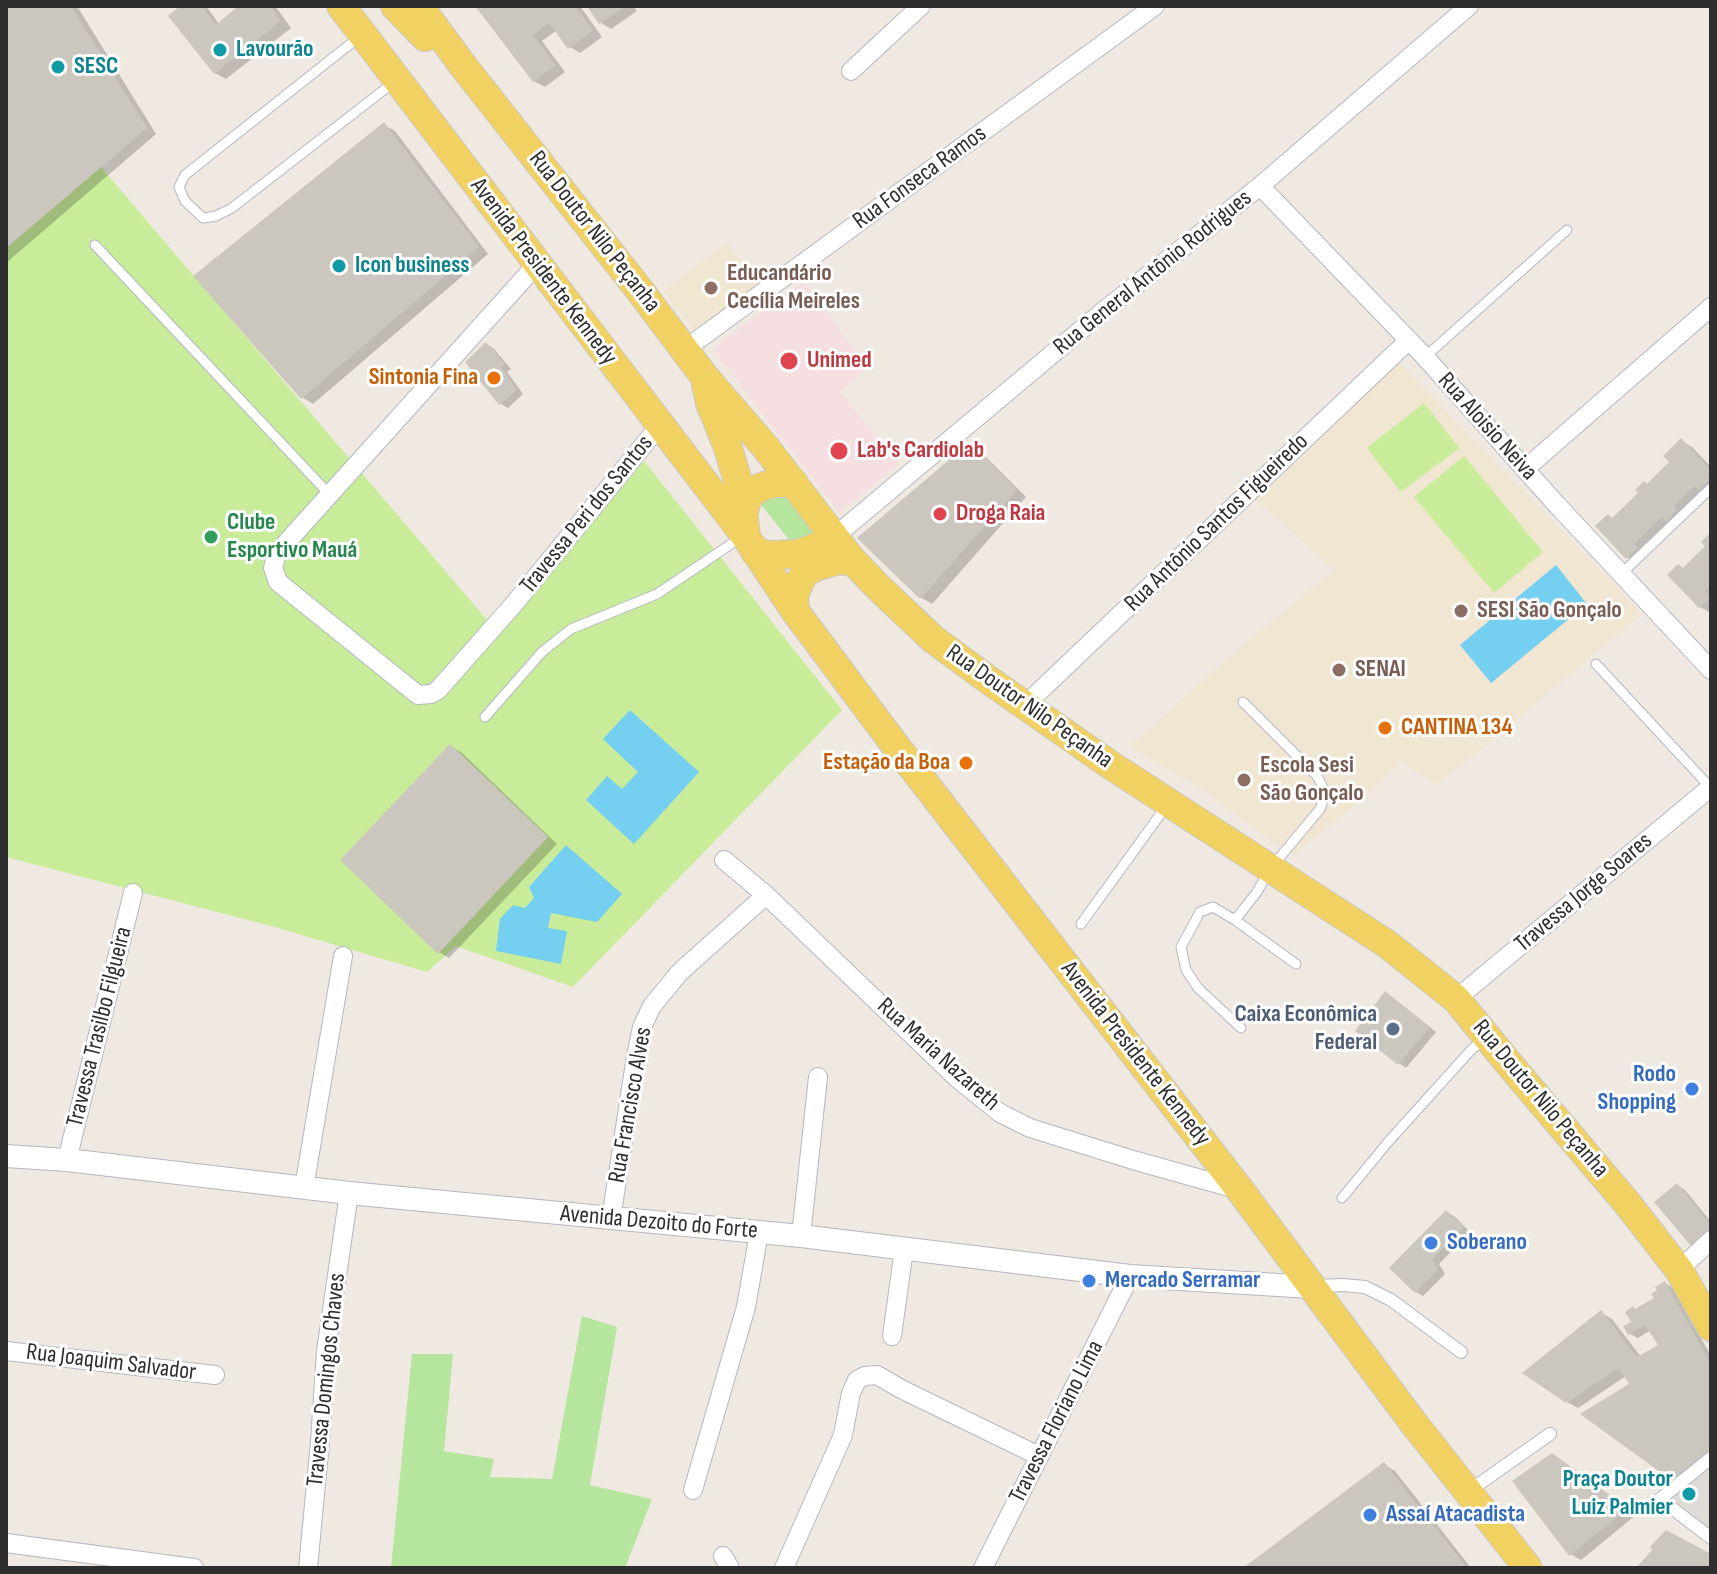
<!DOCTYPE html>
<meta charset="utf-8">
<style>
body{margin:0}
#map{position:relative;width:1717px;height:1574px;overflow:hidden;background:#efe9e1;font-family:"Sofia Sans Condensed",sans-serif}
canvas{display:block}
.frame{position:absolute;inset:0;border:8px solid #2e2e2e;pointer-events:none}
</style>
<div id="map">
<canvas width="1717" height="1574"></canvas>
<div class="frame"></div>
</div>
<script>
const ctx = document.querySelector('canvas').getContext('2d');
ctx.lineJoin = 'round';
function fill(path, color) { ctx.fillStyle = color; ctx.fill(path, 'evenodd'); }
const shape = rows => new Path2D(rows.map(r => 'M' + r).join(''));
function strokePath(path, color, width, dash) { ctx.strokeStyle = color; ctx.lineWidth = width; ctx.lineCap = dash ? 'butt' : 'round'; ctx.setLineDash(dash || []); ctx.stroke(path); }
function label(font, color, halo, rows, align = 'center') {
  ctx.font = font + ' "Sofia Sans Condensed",sans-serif'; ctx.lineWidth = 6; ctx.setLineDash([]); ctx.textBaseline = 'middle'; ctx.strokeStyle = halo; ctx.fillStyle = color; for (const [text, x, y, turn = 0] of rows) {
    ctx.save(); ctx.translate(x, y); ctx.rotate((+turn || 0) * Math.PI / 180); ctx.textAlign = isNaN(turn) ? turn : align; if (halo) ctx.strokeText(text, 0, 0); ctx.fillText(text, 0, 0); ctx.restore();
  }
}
fill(shape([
 [727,243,759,285,695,333,663,291],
 [1399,362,1642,614,1479,751,1436,785,1401,761,1368,795,1293,855,1271,841,1205,791,1130,746,1237,650,1334,570,1256,500]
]), '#f0e6d1');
fill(shape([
 [804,281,861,359,857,363,864,371,840,392,899,464,839,513,714,351,718,344]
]), '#f5dfe0');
fill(shape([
 [777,492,799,502,818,541,790,541,759,502],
 [582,1316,617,1327,590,1485,652,1499,625,1568,391,1568,412,1354,453,1354,444,1451,494,1459,490,1477,552,1479]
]), '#b6e59e');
fill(shape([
 [101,167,499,634,644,461,842,710,573,987,456,946,427,972,271,926,6,857,6,248],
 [1424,403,1459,448,1401,492,1367,448],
 [1464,456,1543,552,1494,593,1414,497]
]), '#c9ec9a');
fill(shape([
 [1711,1458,1711,1538,1661,1498]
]), '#dfdcd8');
fill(shape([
 [1556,565,1587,604,1491,683,1460,645],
 [630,710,699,772,634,844,586,800,607,776,622,789,638,772,603,739],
 [566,845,622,894,597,922,551,913,548,928,567,931,561,964,496,951,500,919,513,905,525,908,534,898,529,887]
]), '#75cff0');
fill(shape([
 [6,6,77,6,156,134,6,263],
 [183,6,206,6,219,24,241,6,275,6,291,28,226,79,215,73],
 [478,6,580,6,602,37,580,53,570,47,557,30,542,41,565,72,545,87,534,81],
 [589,6,633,6,637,11,611,29,601,23],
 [384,125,395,131,488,254,313,404,302,397],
 [487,344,494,349,511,369,507,372,523,394,508,408,501,404],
 [1681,441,1692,447,1711,467,1711,495,1706,492,1638,563,1627,557,1613,519,1672,462],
 [970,445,980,451,1026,497,932,604,922,598,860,538],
 [1711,535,1711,613,1700,607,1684,569,1707,546],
 [450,746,461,752,557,844,449,958,439,952],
 [1392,998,1436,1032,1406,1068,1399,1063],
 [1677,1185,1685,1190,1711,1222,1711,1241,1700,1249,1692,1244],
 [1446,1212,1454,1216,1470,1232,1439,1264,1445,1274,1423,1296,1416,1292],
 [1665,1283,1673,1288,1711,1356,1711,1466,1693,1481,1690,1479,1626,1376,1578,1408,1567,1402,1601,1313,1612,1319,1641,1357,1660,1346,1651,1330,1638,1338,1630,1334,1626,1327,1633,1323,1637,1311,1657,1299],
 [1563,1462,1636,1515,1581,1560,1571,1554],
 [1385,1465,1395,1471,1471,1568,1247,1568]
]), '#0003');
fill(shape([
 [6,6,71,6,147,128,6,248],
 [180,6,202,6,216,25,238,6,270,6,281,21,214,74,168,16],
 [475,6,575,6,593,30,568,49,549,23,533,35,556,65,533,82],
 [587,6,626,6,599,24],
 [384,122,479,247,301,399,193,276],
 [486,342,505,364,501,367,517,390,499,405,465,362],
 [1681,438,1711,470,1711,479,1699,490,1695,486,1674,506,1677,510,1666,521,1662,517,1634,544,1638,548,1626,559,1595,526,1608,514,1612,518,1638,493,1635,490,1644,481,1647,484,1669,462,1663,456],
 [970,442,1017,490,920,599,857,538],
 [1711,532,1711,585,1705,591,1711,597,1699,608,1667,575,1678,564,1683,568,1705,546,1701,542],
 [450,744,548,837,438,954,340,860],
 [1385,991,1430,1027,1398,1065,1355,1031],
 [1677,1183,1711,1225,1711,1231,1691,1246,1654,1202],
 [1446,1210,1464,1227,1432,1259,1438,1269,1415,1293,1389,1268],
 [1665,1281,1711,1364,1711,1451,1677,1480,1671,1480,1580,1414,1629,1384,1619,1368,1566,1403,1522,1373,1601,1310,1637,1357,1658,1345,1645,1325,1628,1335,1623,1326,1631,1322,1625,1312,1633,1306,1635,1309,1654,1298,1651,1294,1657,1290,1655,1287],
 [1552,1453,1628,1508,1569,1556,1512,1481],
 [1384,1462,1467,1568,1243,1568],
 [1666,1530,1711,1554,1711,1568,1636,1568,1652,1550,1650,1547]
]), '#cbc7bf');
const service = shape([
 [359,37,185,175,179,187,185,201,203,218,216,216,232,208,394,82],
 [95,245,330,495],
 [1425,357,1567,230],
 [1621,574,1711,488],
 [1596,664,1710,787],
 [485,717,542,652,571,629,657,594,740,538],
 [1235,920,1257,892,1270,869,1320,809,1326,793,1317,776,1243,702],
 [1081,924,1167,805],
 [1241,1028,1198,988,1186,970,1181,947,1200,912,1213,907,1235,920,1296,964],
 [1342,1198,1389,1141,1471,1050,1484,1039]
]);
const pedestrian = shape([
 [1315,1286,1343,1285,1365,1287,1391,1300,1461,1352],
 [1711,1458,1660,1499,1711,1538],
 [1469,1491,1550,1434]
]);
const minor = shape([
 [851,71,921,6],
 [1260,186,1425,357,1557,505,1711,670],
 [537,264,277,553,273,568,278,582,418,695,431,694,438,690,514,604,660,425],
 [684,350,1155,6],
 [1525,469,1711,307],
 [834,537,1106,309,1260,186,1469,6],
 [1025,705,1408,341],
 [724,860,766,895,958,1079,1000,1113,1030,1128,1133,1160,1240,1190],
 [1456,999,1711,787],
 [67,1160,133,893],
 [304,1188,343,956],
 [611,1219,636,1056,642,1027,652,1006,680,972,766,895],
 [801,1236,818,1077],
 [1679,1270,1711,1240],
 [892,1336,904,1249],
 [6,1351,215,1375],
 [693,1490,746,1307,759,1233],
 [6,1543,194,1568],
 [723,1556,730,1568],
 [308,1568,320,1442,326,1351,349,1193],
 [784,1568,843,1435,851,1393,857,1380,865,1376,877,1375,901,1389,1039,1456],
 [983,1568,1130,1276]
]);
const tertiary = shape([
 [6,1156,67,1160,349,1193,801,1236,1130,1276,1311,1287]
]);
const primary = shape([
 [341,6,746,537,795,611,892,741,1240,1190,1412,1421,1528,1568],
 [395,6,425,37],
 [419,6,464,67,641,292,704,376,767,449,852,560,879,588,933,639,990,681,1112,766,1387,944,1456,999,1515,1071,1627,1203,1679,1270,1711,1327],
 [706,385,710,403,727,445,741,491,746,537],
 [744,511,747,500,753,492,761,487,774,483,794,483],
 [755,552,770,555,797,554,822,545,834,537],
 [795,611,794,595,804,573,818,566,836,561,852,560]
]);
strokePath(service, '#b4b7c1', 11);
strokePath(pedestrian, '#b4b7c1', 14);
strokePath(minor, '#b4b7c1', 20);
strokePath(tertiary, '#b4b7c1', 24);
strokePath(primary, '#c9c9c9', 30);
strokePath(service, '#fff', 9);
strokePath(pedestrian, '#fff', 12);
strokePath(minor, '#fff', 18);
strokePath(tertiary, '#fff', 22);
strokePath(primary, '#f2d163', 28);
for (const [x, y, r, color] of [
 [220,50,8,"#0f9aa8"],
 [58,67,8,"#0f9aa8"],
 [339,266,8,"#0f9aa8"],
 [711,288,8,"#8d6e63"],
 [789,361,10,"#e0444e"],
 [494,378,8,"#e8710a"],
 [839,451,10,"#e0444e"],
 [940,514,8,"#e0444e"],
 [211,537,8,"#2e9e5b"],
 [1461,611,8,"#8d6e63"],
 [1339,670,8,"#8d6e63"],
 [1385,728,8,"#e8710a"],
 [966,763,8,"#e8710a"],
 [1244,780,8,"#8d6e63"],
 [1393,1029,8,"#5c6f8a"],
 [1692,1089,8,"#3f7fe0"],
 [1431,1243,8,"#3f7fe0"],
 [1089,1281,8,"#3f7fe0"],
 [1689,1494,8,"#0f9aa8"],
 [1370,1515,8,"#3f7fe0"]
]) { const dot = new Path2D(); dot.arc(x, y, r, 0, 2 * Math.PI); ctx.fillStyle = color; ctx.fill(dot); strokePath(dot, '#fff', 3); }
label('bold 24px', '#0d838f', '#fff', [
 ["Lavourão",236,50],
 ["SESC",74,67],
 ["Icon business",355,266],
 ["Praça Doutor",1673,1480,"right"],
 ["Luiz Palmier",1673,1508,"right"]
], 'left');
label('24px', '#2e2e2e', '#fff', [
 ["Rua Fonseca Ramos",920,178,-36],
 ["Rua Doutor Nilo Peçanha",594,232,52],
 ["Avenida Presidente Kennedy",543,272,53],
 ["Rua General Antônio Rodrigues",1153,273,-39],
 ["Rua Aloisio Neiva",1487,427,48],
 ["Travessa Peri dos Santos",587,515,-51],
 ["Rua Antônio Santos Figueiredo",1217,523,-44],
 ["Rua Doutor Nilo Peçanha",1029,707,35],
 ["Travessa Jorge Soares",1584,893,-40],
 ["Travessa Trasilbo Filgueira",100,1027,-76],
 ["Avenida Presidente Kennedy",1135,1054,52],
 ["Rua Maria Nazareth",938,1055,42],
 ["Rua Doutor Nilo Peçanha",1540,1099,50],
 ["Rua Francisco Alves",631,1105,-80],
 ["Avenida Dezoito do Forte",659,1223,5],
 ["Rua Joaquim Salvador",111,1363,7],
 ["Travessa Domingos Chaves",327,1380,-84],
 ["Travessa Floriano Lima",1057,1422,-63]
]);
label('bold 24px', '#785e54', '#fff', [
 ["Educandário",727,274],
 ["Cecília Meireles",727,302],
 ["SESI São Gonçalo",1477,611],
 ["SENAI",1355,670],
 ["Escola Sesi",1260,766],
 ["São Gonçalo",1260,794]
], 'left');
label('bold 24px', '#be3a42', '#fff', [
 ["Unimed",807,361],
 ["Lab's Cardiolab",857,451],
 ["Droga Raia",956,514]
], 'left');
label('bold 24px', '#c56008', '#fff', [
 ["Sintonia Fina",478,378],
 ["CANTINA 134",1401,728,"left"],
 ["Estação da Boa",950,763]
], 'right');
label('bold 24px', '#27864d', '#fff', [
 ["Clube",227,523],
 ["Esportivo Mauá",227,551]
], 'left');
label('bold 24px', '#4e5e75', '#fff', [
 ["Caixa Econômica",1377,1015],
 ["Federal",1377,1043]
], 'right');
label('bold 24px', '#366cbe', '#fff', [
 ["Rodo",1676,1075,"right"],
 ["Shopping",1676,1103,"right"],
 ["Soberano",1447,1243],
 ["Mercado Serramar",1105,1281],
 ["Assaí Atacadista",1386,1515]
], 'left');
</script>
